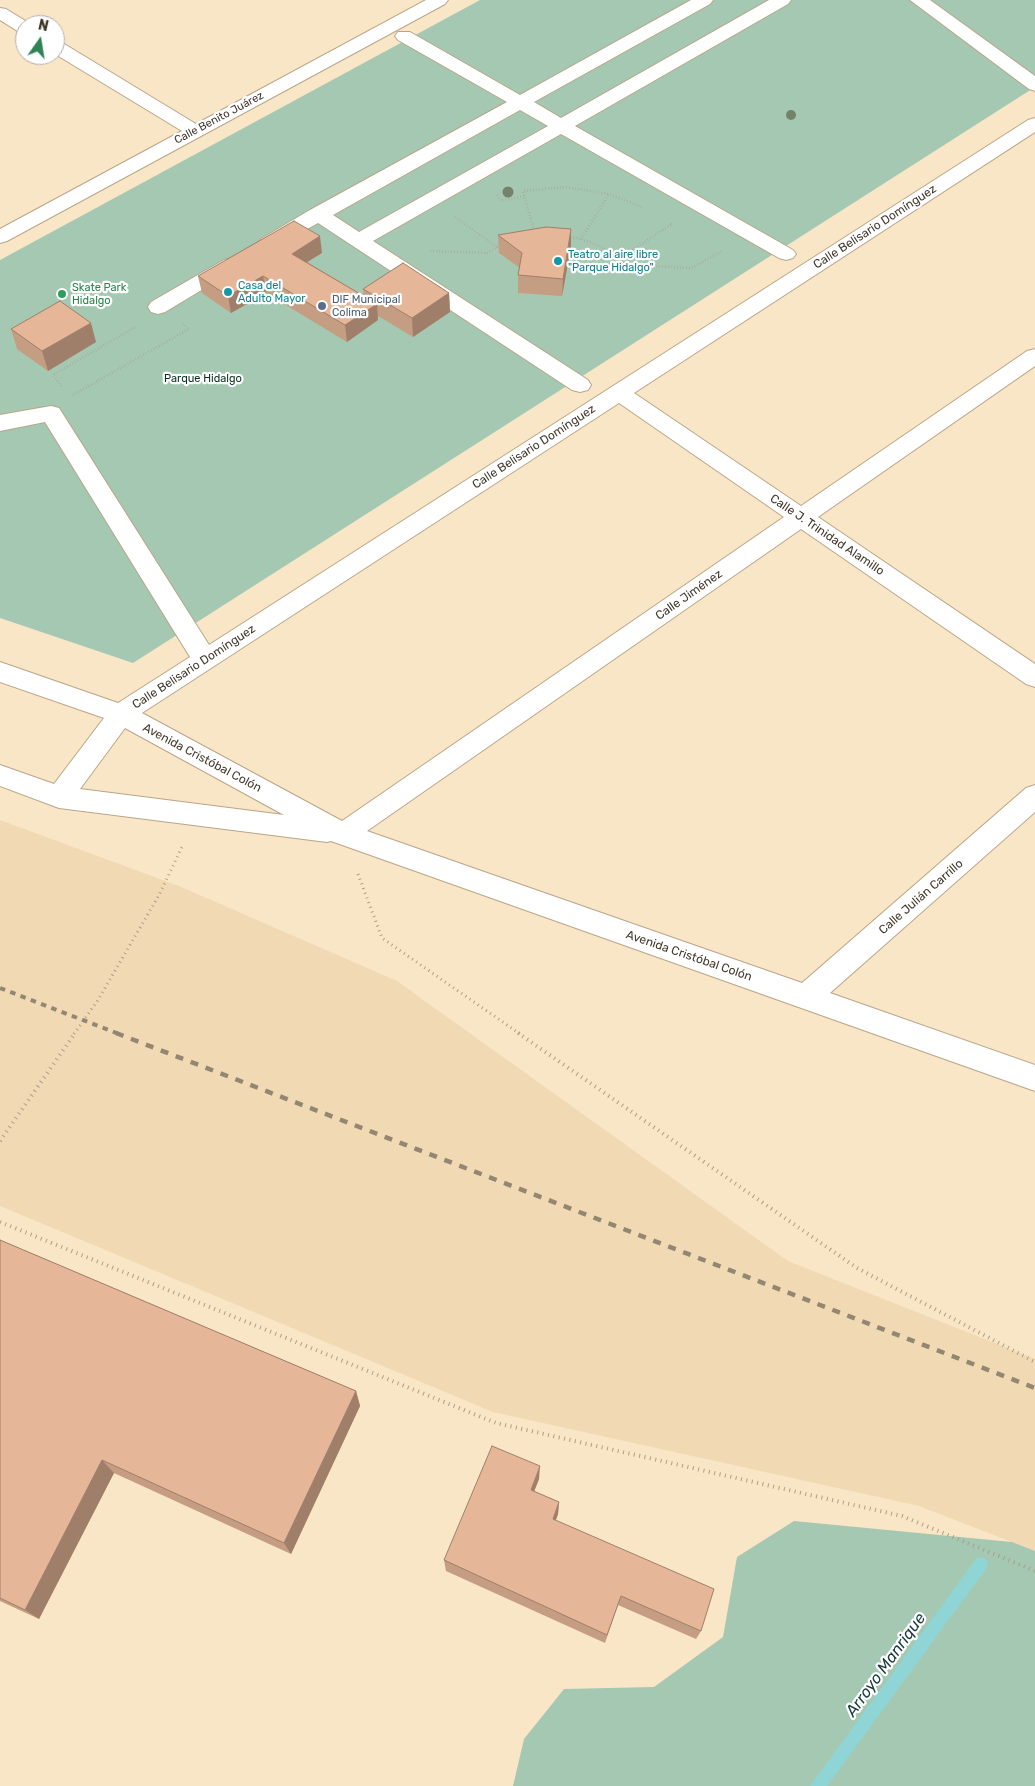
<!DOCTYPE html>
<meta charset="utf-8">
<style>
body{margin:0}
#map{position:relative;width:1035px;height:1786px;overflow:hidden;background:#f9e6c6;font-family:Rubik,sans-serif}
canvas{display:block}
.north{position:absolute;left:15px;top:15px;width:50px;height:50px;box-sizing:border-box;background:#fff;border:1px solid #b3b0ab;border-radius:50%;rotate:13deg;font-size:14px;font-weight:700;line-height:20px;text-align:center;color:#41392d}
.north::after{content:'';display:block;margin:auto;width:18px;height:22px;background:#308356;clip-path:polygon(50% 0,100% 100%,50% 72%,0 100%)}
</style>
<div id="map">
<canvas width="1035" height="1786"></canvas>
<div class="north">N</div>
</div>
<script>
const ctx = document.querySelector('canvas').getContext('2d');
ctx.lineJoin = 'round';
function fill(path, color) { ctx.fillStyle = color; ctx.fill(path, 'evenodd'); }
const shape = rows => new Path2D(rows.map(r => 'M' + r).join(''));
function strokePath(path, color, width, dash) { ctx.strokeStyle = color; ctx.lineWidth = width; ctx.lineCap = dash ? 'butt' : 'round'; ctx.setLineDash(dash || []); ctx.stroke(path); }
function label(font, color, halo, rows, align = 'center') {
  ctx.font = font + ' Rubik,sans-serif'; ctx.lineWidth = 4.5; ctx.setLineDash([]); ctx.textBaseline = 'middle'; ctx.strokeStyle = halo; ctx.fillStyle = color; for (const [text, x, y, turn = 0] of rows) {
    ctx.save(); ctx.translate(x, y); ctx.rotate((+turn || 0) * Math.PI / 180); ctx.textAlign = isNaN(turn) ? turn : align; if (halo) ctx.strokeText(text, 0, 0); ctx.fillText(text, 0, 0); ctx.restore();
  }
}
fill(shape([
 [0,820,179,886,397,981,788,1261,1035,1359,1035,1551,919,1506,493,1412,0,1206]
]), '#f1dab3');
fill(shape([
 [480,0,1035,0,1035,87,133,663,0,618,0,260],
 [794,1521,1012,1542,1035,1551,1035,1786,513,1786,524,1739,564,1689,654,1687,723,1637,737,1557]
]), '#a5c8b2');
fill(shape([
 [981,1557,986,1559,988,1564,986,1569,827,1786,810,1786,976,1559,981,1557]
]), '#90d5d5');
const minor = shape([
 [426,0,448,0,445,4,7,241,0,243,0,229,182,131,55,54,55,41,61,42,196,124,426,0],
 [691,0,713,0,710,4,534,102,561,118,769,0,791,0,788,4,575,126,793,250,796,254,793,258,786,260,779,258,561,134,373,241,588,380,591,385,588,390,580,392,572,390,318,223,275,247,268,249,261,247,258,243,261,239,310,210,507,102,398,40,395,36,398,32,410,32,520,95,691,0],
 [520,110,548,126,359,232,333,215,520,110],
 [910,0,930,0,1035,76,1035,91,1029,89,910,0],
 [0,8,6,9,32,25,25,25,25,33,19,32,0,20,0,8],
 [1035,118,1035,132,634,393,801,506,1027,351,1035,349,1035,366,818,517,1035,664,1035,687,1026,684,801,529,367,831,802,983,1026,788,1035,785,1035,812,830,993,1035,1065,1035,1091,331,841,327,842,59,808,0,786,0,765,54,784,104,718,0,682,0,662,118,703,190,657,45,422,0,431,0,415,51,406,59,408,209,645,1028,120,1035,118],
 [619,403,784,517,342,821,142,713,619,403],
 [125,728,284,815,80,789,125,728],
 [231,258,238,260,241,264,238,268,165,312,158,314,151,312,148,307,151,302,224,260,231,258]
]);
strokePath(minor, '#b8a688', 2);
strokePath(shape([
 [497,195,501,201,524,196],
 [455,217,497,247],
 [535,233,523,191,565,187,609,194,642,207],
 [567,237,581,239,602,247,631,265,692,268,722,251],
 [581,239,609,194],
 [430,251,487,253,502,245],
 [620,258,672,224,669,222],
 [61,386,53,375,137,326],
 [73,395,189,329,183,324]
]), '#ad9e87', 2.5, [0.5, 2.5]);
strokePath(shape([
 [358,874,382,938,520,1034],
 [74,1034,98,1000,159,895,183,845]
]), '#ad9e87', 3, [1, 4]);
strokePath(shape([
 [518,1033,857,1268,1035,1362],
 [0,1141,75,1033],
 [0,1222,496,1423,902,1516,1035,1571]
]), '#ad9e87', 4, [1, 4.5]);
fill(minor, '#fff');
strokePath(shape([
 [0,988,119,1034]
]), '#948772', 4, [5.5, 5.5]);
strokePath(shape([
 [116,1033,1035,1388]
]), '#948772', 4.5, [8, 8]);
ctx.fillStyle = '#748269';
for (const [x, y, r] of [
 [791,115,5],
 [508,192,5.5]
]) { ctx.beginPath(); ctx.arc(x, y, r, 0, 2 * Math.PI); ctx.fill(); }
fill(shape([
 [498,235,571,247,562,296,518,293,518,275,520,268,499,253],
 [322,253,307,262,364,296,363,289,449,293,450,312,413,337,378,316,378,320,347,342,266,293,231,313,202,293,198,276],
 [11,329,96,342,48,371,17,349],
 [0,1240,356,1391,360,1406,291,1554,114,1473,39,1619,0,1601],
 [539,1479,534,1491,559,1502,558,1514,556,1520,701,1631,696,1639,618,1605,605,1643,446,1571,444,1560]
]), '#c59d82');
fill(shape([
 [571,229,571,247,562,296,563,279],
 [320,236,322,253,294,270,292,254],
 [263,276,266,293,231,313,228,296],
 [449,293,450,312,413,337,412,318],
 [377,304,378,320,347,342,345,325],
 [91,323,96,342,48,371,42,351],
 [356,1391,360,1406,291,1554,284,1543],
 [102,1460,114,1473,39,1619,25,1610],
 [540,1466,539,1479,530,1502,531,1490],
 [559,1502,558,1514,552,1530,553,1519]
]), '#a07f6a');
const building = shape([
 [294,221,320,236,292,254,377,304,345,325,263,276,228,296,198,276,294,221],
 [546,227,571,229,563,279,518,275,522,253,498,235,546,227],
 [403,263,449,293,412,318,363,289,403,263],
 [60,301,91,323,42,351,11,329,60,301],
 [0,1240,356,1391,284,1543,102,1460,25,1610,0,1598,0,1240],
 [492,1446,540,1466,531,1490,559,1502,553,1519,714,1589,701,1631,621,1596,607,1635,444,1560,492,1446]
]);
fill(building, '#e5b697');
strokePath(building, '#a07f6a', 1);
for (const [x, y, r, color] of [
 [558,261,5,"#0f9aa8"],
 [228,292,5,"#0f9aa8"],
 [62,294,5,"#2e9e5b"],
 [322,306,5,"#5c6f8a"]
]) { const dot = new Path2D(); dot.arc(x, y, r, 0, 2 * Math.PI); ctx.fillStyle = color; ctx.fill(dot); strokePath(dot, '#fff', 2); }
label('11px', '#41392d', '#fff', [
 ["Calle Benito Juárez",219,118,-28]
]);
label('11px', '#0d838f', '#fff', [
 ["Teatro al aire libre",568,255],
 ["\"Parque Hidalgo\"",568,268],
 ["Casa del",238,286],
 ["Adulto Mayor",238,299]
], 'left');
label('11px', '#27864d', '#fff', [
 ["Skate Park",72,288],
 ["Hidalgo",72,301]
], 'left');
label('11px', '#4e5e75', '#fff', [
 ["DIF Municipal",332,300],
 ["Colima",332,313]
], 'left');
label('11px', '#08311d', '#fff', [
 ["Parque Hidalgo",203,379]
]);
label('12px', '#41392d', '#fff', [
 ["Calle Belisario Domínguez",875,227,-33],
 ["Calle Belisario Domínguez",534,447,-33],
 ["Calle J. Trinidad Alamillo",827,535,34],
 ["Calle Jiménez",689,595,-35],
 ["Calle Belisario Domínguez",194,667,-33],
 ["Avenida Cristóbal Colón",202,758,28],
 ["Calle Julián Carrillo",921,897,-41],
 ["Avenida Cristóbal Colón",689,956,19]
]);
label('italic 16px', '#183a3a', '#fff', [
 ["Arroyo Manrique",886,1665,-54]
]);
</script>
